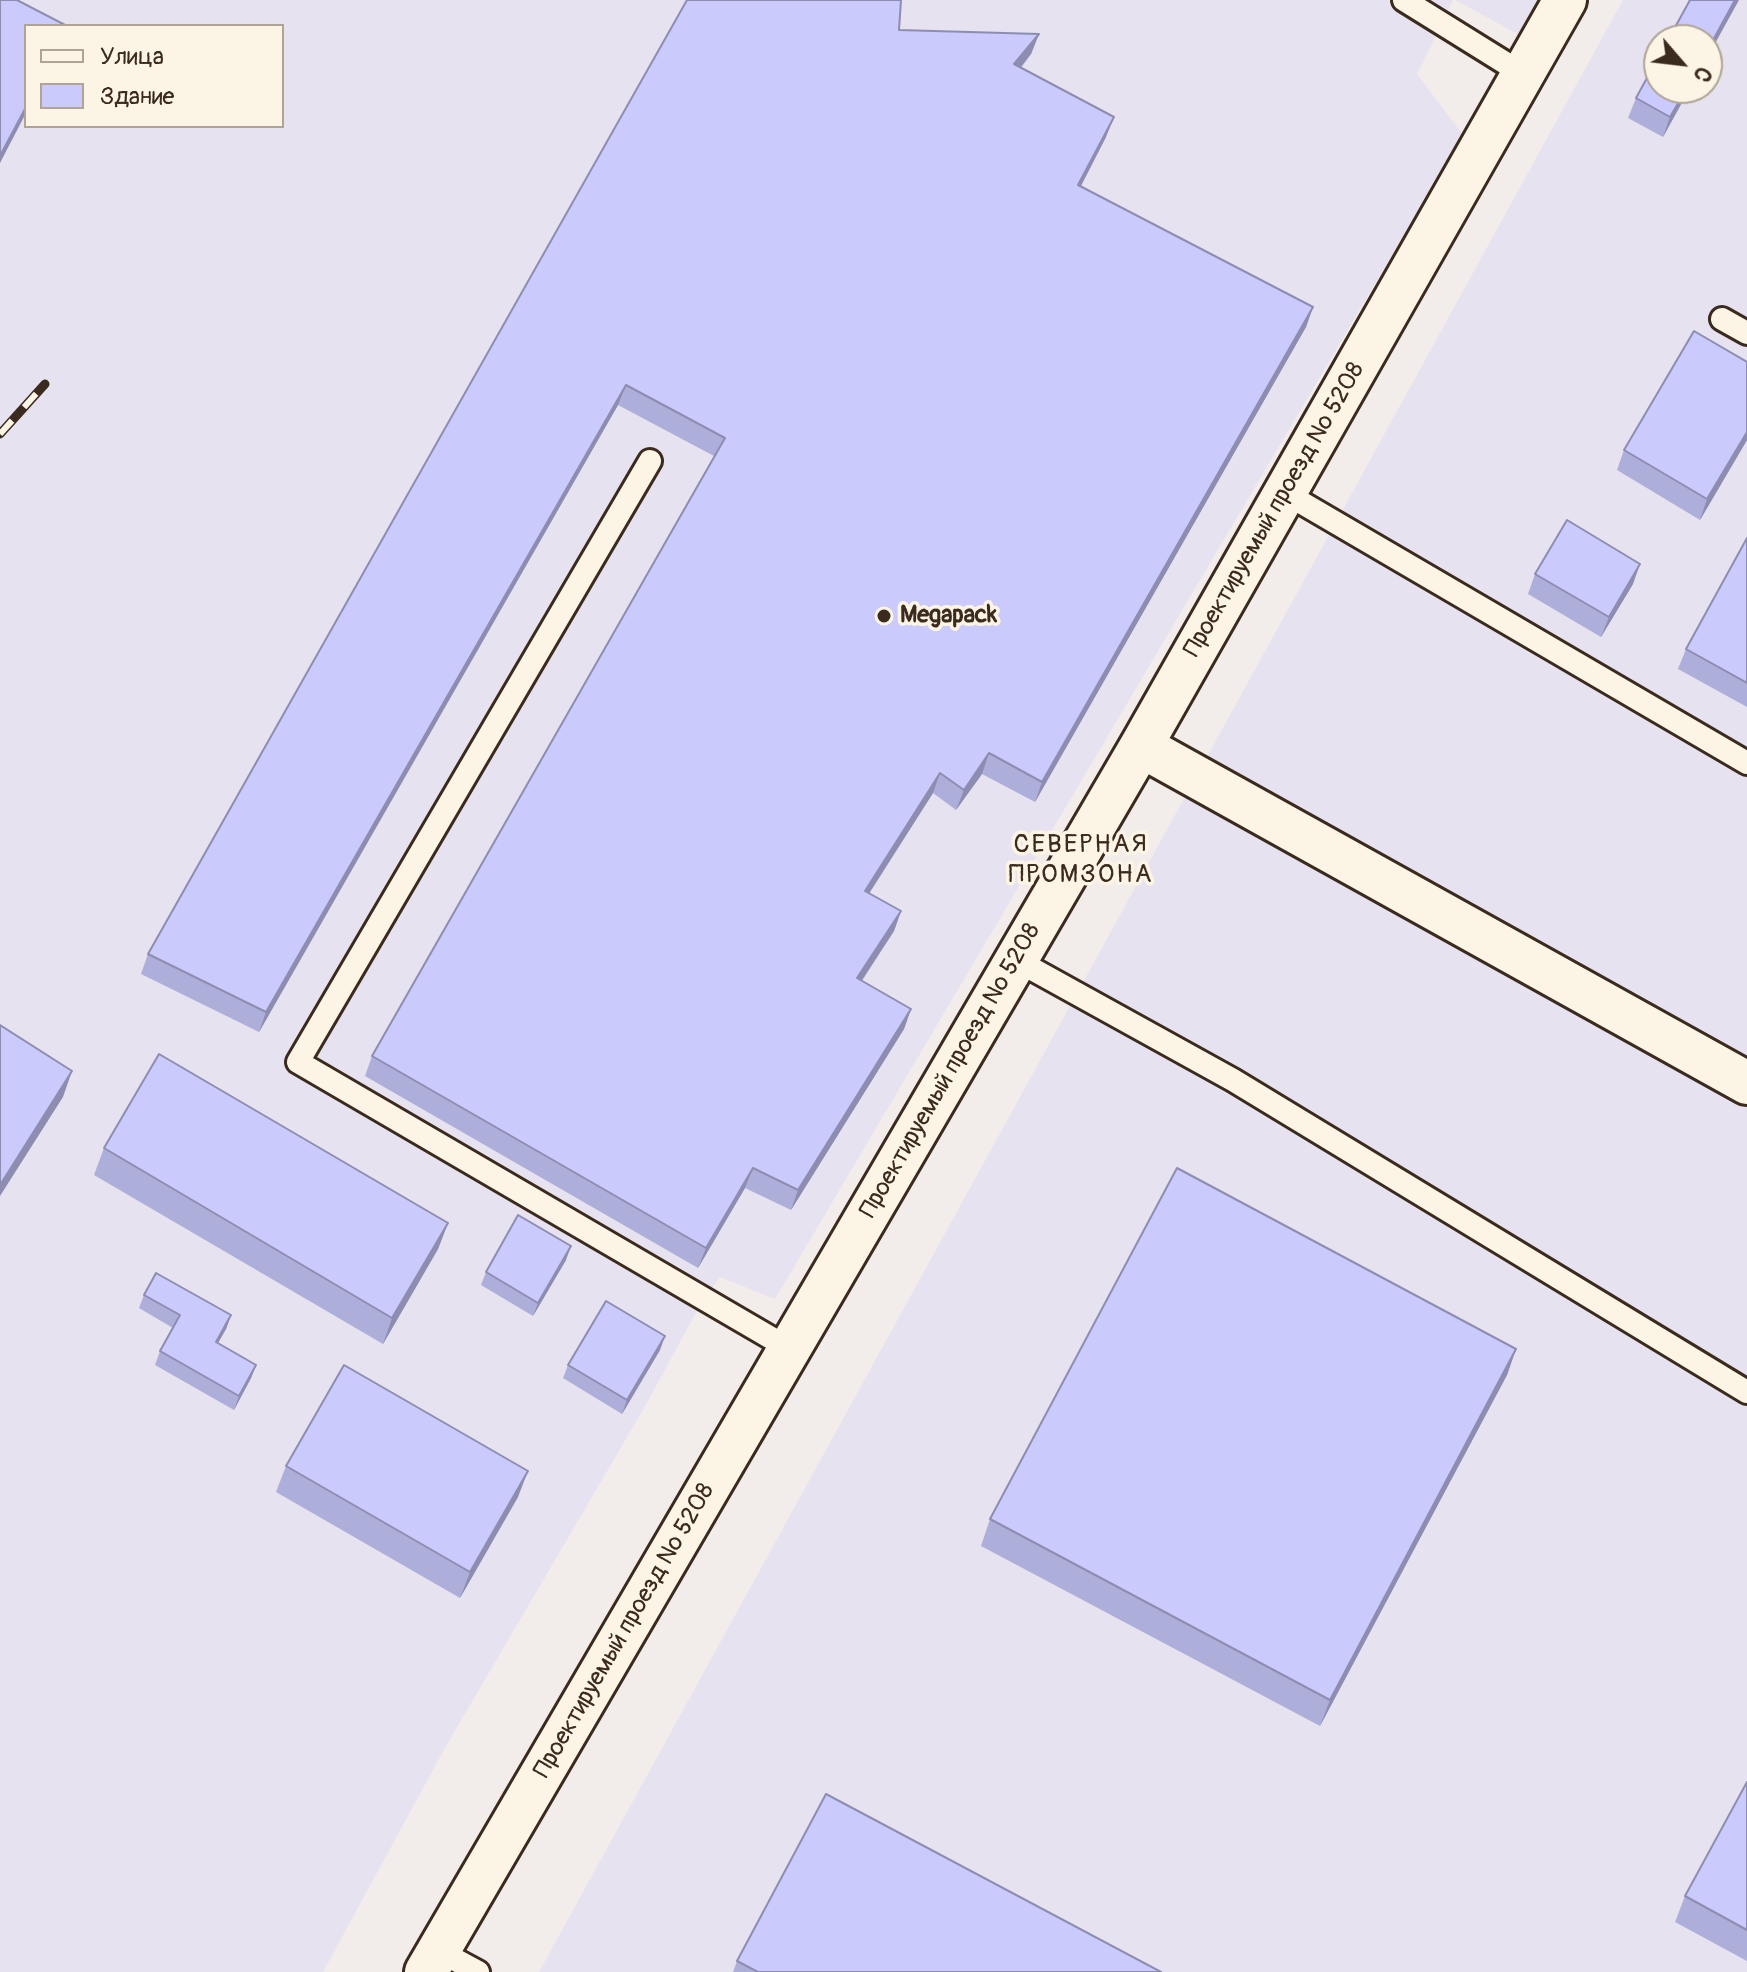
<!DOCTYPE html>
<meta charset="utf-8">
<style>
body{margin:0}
#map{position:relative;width:1747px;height:1972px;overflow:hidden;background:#f2ecea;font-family:Pangolin,sans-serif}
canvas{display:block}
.legend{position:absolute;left:24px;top:24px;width:260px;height:104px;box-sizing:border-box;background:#fcf5e5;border:2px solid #afa495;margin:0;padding:10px 14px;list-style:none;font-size:24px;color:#3b2a1e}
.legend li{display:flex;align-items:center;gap:16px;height:40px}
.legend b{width:40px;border:2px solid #afa495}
.north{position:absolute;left:1643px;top:24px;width:80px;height:80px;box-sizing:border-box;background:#fcf5e5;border:2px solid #afa495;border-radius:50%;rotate:118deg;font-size:22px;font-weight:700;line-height:32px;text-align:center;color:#3b2a1e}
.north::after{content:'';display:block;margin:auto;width:28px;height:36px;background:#3b2a1e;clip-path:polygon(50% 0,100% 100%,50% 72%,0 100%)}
</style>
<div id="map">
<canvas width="1747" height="1972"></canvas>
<ul class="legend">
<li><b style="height:10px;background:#fcf5e5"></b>Улица</li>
<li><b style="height:22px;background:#cacafd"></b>Здание</li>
</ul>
<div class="north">С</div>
</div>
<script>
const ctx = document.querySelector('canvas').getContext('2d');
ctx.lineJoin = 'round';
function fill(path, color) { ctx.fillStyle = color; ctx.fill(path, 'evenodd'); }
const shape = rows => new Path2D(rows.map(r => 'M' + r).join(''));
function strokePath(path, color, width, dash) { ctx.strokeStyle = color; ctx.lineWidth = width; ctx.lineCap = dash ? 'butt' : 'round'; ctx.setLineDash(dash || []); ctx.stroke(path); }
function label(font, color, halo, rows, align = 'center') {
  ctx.font = font + ' Pangolin,sans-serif'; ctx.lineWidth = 7; ctx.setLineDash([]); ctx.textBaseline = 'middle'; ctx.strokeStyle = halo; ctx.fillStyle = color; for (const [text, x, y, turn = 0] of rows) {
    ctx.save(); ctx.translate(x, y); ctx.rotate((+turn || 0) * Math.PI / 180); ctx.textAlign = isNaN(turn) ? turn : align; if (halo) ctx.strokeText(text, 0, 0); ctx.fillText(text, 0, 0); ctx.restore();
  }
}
fill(shape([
 [0,0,1453,0,1417,74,1463,135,775,1299,720,1277,704,1298,644,1408,446,1746,323,1972,0,1972],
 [26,26,282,26,282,126,26,126],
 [1455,0,1538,0,1518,34],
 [1623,0,1747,0,1747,1972,539,1972],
 [1659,40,1707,40,1707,88,1659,88]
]), '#e6e2f0');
const lane = shape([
 [1404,0,1523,74],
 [1722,319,1747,333],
 [650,461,298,1062,790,1349],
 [1285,493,1747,763],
 [1016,960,1233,1080,1747,1392],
 [439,1951,478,1972]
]);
const street = shape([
 [1141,746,1747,1083],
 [426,1972,1141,746,1565,0]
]);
strokePath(lane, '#3b2a1e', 28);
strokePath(street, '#3b2a1e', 48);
strokePath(lane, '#fcf5e5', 22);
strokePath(street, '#fcf5e5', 42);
const rail = shape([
 [0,434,45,384]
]);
strokePath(rail, '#3b2a1e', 9);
strokePath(rail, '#fcf5e5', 6, [18]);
fill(shape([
 [899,30,1039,34,1031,54,1021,68,1106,137,1081,186,1313,307,1306,327,1035,802,982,774,956,810,933,793,869,894,901,911,894,931,862,981,911,1009,904,1029,791,1210,745,1188,698,1268,365,1076,372,1056,714,456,618,405,259,1032,141,974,148,954],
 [1659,88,1690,88,1663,137,1628,118,1636,98],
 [1747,440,1700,520,1617,470,1624,450],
 [1747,538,1747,707,1678,669,1686,649],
 [1535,574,1633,584,1601,637,1528,594],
 [104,1148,448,1223,438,1249,383,1344,94,1175],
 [566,1260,533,1316,481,1285,486,1272],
 [144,1295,231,1315,226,1329,218,1343,256,1365,251,1378,234,1410,155,1365,160,1351,173,1328,139,1308],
 [1516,1349,1507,1375,1320,1726,981,1546,990,1519],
 [660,1350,622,1414,563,1378,568,1365],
 [286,1466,518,1497,460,1598,276,1492],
 [1747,1782,1747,1961,1675,1922,1685,1896],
 [737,1961,1161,1972,733,1972]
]), '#aeaeda');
fill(shape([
 [1735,0,1739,0,1707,58,1707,51],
 [1039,34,1031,54,1007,84,1014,64],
 [1687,88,1690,88,1663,137,1670,117],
 [26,107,26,113,0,163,0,156],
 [1114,117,1106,137,1071,205,1078,185],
 [1313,307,1306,327,1035,802,1042,782],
 [626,385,618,405,259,1032,266,1012],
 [1747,432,1747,440,1700,520,1707,499],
 [1640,564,1633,584,1601,637,1609,617],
 [989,753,982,774,956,810,964,790],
 [940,773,933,793,857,912,865,891],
 [901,911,894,931,850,998,857,978],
 [911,1009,904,1029,791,1210,798,1190],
 [72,1071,63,1097,0,1196,0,1185],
 [753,1168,745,1188,698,1268,706,1248],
 [448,1223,438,1249,383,1344,392,1318],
 [571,1246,566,1260,533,1316,538,1303],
 [231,1315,226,1329,211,1355,216,1342],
 [665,1336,660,1350,622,1414,627,1400],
 [1516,1349,1507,1375,1320,1726,1330,1700],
 [256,1365,251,1378,234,1410,239,1396],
 [528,1471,518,1497,460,1598,470,1572]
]), '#8d8db1');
const building = shape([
 [0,0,17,0,67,26,26,26,26,107,0,156,0,0],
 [687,0,901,0,899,30,1039,34,1014,64,1114,117,1078,185,1313,307,1042,782,989,753,964,790,940,773,865,891,901,911,857,978,911,1009,798,1190,753,1168,706,1248,372,1056,725,438,626,385,266,1012,148,954,687,0],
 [1690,0,1735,0,1707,51,1707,40,1668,40,1690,0],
 [1659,56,1659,88,1687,88,1670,117,1636,98,1659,56],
 [1694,331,1747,362,1747,432,1707,499,1624,450,1694,331],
 [1567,520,1640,564,1609,617,1535,574,1567,520],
 [1747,538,1747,683,1686,649,1747,538],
 [0,1025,72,1071,0,1185,0,1025],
 [159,1054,448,1223,392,1318,104,1148,159,1054],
 [1177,1168,1516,1349,1330,1700,990,1519,1177,1168],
 [518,1215,571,1246,538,1303,486,1272,518,1215],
 [156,1273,231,1315,216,1342,256,1365,239,1396,160,1351,180,1315,144,1295,156,1273],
 [606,1301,665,1336,627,1400,568,1365,606,1301],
 [344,1365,528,1471,470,1572,286,1466,344,1365],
 [1747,1782,1747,1930,1685,1896,1747,1782],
 [826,1794,1161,1972,758,1972,737,1961,826,1794]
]);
fill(building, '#cacafd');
strokePath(building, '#8d8db1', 2);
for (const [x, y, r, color] of [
 [884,616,8,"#3b2a1e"]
]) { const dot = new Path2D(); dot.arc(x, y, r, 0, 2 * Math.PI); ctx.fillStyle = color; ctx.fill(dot); strokePath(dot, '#fcf5e5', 3); }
label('24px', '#3b2a1e', '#fcf5e5', [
 ["Проектируемый проезд № 5208",1275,510,-60],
 ["Проектируемый проезд № 5208",951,1071,-60],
 ["Проектируемый проезд № 5208",625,1631,-60]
]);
label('bold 24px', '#3b2a1e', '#fcf5e5', [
 ["Megapack",900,616]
], 'left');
ctx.letterSpacing = '2px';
label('26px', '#3b2a1e', '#fcf5e5', [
 ["СЕВЕРНАЯ",1081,845],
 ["ПРОМЗОНА",1081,875]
]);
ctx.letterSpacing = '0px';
</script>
